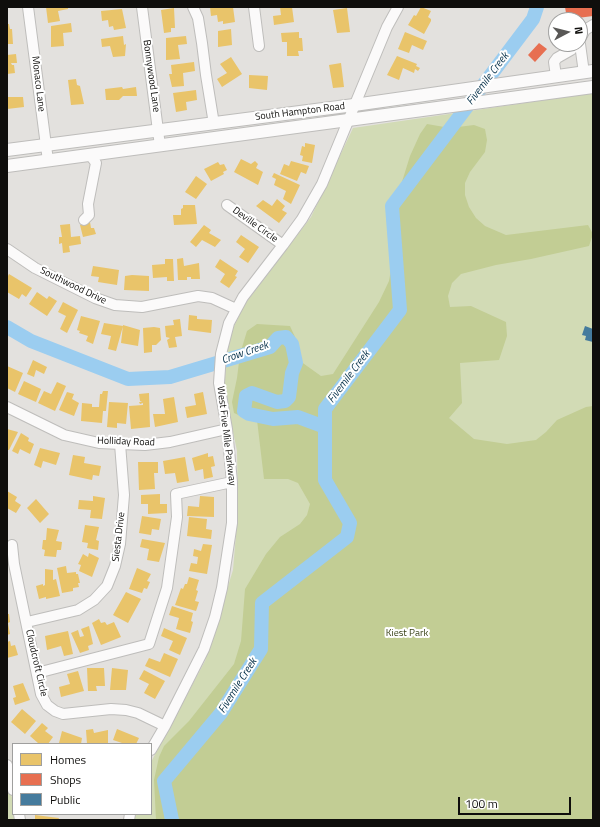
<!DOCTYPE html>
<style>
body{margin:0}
#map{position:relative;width:600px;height:827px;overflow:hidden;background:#e3e1de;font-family:"Titillium Web",sans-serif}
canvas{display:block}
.frame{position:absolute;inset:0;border:8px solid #0f0e0c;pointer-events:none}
.legend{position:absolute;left:12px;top:743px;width:140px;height:72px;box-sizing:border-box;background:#fff;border:1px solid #9f9f9e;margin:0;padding:5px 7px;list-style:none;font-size:12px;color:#0f0e0c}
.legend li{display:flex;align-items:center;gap:8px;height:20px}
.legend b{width:20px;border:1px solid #9f9f9e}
.north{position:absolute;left:548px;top:12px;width:40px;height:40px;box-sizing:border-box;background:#fff;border:1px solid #9f9f9e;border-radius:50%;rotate:83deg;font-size:11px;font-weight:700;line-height:16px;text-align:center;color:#0f0e0c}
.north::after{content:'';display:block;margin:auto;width:14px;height:18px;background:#595856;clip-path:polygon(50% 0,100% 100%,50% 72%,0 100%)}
.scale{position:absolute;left:458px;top:797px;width:113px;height:18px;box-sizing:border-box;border:2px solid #0f0e0c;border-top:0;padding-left:5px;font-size:12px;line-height:14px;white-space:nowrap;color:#0f0e0c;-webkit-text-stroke:3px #fff;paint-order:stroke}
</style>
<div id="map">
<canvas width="600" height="827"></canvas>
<div class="frame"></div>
<ul class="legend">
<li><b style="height:11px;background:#e9c46a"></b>Homes</li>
<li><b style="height:11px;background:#e76f51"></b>Shops</li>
<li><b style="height:11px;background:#457b9d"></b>Public</li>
</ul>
<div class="north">N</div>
<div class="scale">100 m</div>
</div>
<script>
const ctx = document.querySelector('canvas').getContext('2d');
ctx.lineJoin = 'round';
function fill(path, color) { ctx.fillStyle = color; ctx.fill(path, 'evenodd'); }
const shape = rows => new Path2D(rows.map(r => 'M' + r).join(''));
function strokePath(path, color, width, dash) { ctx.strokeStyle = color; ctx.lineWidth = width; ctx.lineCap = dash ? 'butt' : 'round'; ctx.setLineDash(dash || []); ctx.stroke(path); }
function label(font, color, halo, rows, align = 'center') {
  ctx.font = font + ' "Titillium Web",sans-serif'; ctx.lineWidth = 4; ctx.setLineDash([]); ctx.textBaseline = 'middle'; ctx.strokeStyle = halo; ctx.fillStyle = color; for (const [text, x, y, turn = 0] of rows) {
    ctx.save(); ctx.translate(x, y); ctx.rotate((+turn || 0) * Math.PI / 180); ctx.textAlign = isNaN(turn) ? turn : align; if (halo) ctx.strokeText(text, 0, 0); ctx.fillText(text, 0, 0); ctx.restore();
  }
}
fill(shape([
 [593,93,593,820,132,820,133,814,151,814,151,762,205,661,233,570,238,510,237,451,224,388,229,336,245,304,311,217,353,128],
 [7,777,13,802,13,814,16,814,17,820,7,820]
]), '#d2dbb5');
fill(shape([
 [427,124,450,128,474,125,485,129,487,140,485,152,470,172,465,183,465,195,469,207,476,218,485,226,506,235,588,225,593,234,589,246,531,259,496,265,461,274,452,283,448,296,450,307,471,306,506,322,507,336,499,360,460,363,462,403,449,418,474,439,507,444,536,440,546,432,557,420,586,407,593,406,593,820,156,820,154,780,159,757,164,746,189,721,234,664,241,641,245,589,266,554,280,537,300,524,307,515,310,504,298,483,288,479,264,479,257,420,245,418,234,413,232,402,237,378,240,354,247,331,257,324,290,326,295,337,300,361,321,376,333,374,379,302,389,281,391,270,392,224,396,201,410,156,420,134]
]), '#c2cd94');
fill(shape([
 [46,7,68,7,68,9,58,11,60,21,48,23],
 [210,7,233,7,235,22,223,24,223,21,218,22,217,15,211,16],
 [280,7,292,7,294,22,274,25,273,16,281,15],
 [421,7,431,11,428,17,431,19,431,21,424,34,408,25,414,15,416,16],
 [174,8,175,28,171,28,171,32,164,33,161,10],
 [347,8,350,32,337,33,333,10],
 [122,9,126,28,114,30,113,26,109,27,108,20,102,21,101,11],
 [71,23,72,32,63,33,64,46,51,47,51,26],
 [7,24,9,24,10,29,12,29,13,44,7,44],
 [231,29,232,45,218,47,218,31],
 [299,32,299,38,302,38,303,51,298,51,299,56,287,56,287,42,282,42,281,33],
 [405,32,427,41,423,50,412,45,409,53,398,49],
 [123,36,124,45,126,44,125,56,113,57,110,46,102,47,101,39],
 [186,36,187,44,178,45,180,59,166,60,166,38],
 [16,54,17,63,11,63,12,65,14,65,15,73,7,74,7,55],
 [397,56,417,64,416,66,420,68,418,71,415,69,414,73,403,68,399,80,387,75],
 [231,57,242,74,222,87,217,79,227,73,220,64],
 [194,62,195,71,183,73,184,86,172,87,169,74,172,74,171,65],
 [341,63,344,87,333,88,329,65],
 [249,75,268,76,267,90,249,88],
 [76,79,77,85,80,86,84,104,71,105,68,80],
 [122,87,123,89,136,87,137,96,123,96,119,100,106,100,105,89],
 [196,90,197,100,186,102,187,110,176,112,173,93],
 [7,97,23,97,24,107,7,109],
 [305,143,315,145,312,163,302,161,303,156,300,155,302,146,305,147],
 [241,159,251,164,255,161,258,164,256,168,263,172,258,185,234,172],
 [291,161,309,166,306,174,301,172,297,181,280,174,284,164,289,166],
 [218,162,220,165,224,164,227,170,223,172,224,174,211,181,204,169],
 [274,173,300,185,291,204,283,199,286,191,274,185,276,179,272,177],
 [196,176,207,184,196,199,185,192],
 [277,199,285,206,282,210,287,213,279,223,256,206,263,200,272,206],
 [183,205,195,205,197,224,174,225,173,215,181,215,181,209,183,208],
 [90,222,91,228,94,228,96,234,83,237,80,225],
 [70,224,71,237,80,236,81,244,69,246,70,252,63,253,62,243,59,244,59,237,62,237,60,225],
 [204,225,211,230,209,233,221,240,215,247,202,240,196,247,190,242],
 [241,235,259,247,248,263,239,257,245,249,236,242],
 [183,258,184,266,199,263,200,279,191,279,191,277,187,277,187,280,178,280,177,259],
 [165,259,173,259,174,281,167,281,167,277,153,278,152,265,165,264],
 [220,259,238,271,235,276,237,277,229,288,220,282,225,274,215,267],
 [93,266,119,270,117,285,98,282,99,277,91,276],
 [9,274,32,288,26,297,22,294,19,299,7,292,7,278],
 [132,275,149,276,149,291,124,290,125,276],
 [37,292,47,299,49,296,57,301,47,316,29,304],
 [63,302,78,310,67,333,60,329,66,316,58,312],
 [189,315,197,316,197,319,212,320,211,333,188,330],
 [81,316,100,321,93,344,86,341,88,336,79,333,80,331,77,330],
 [180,319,182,336,175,337,177,347,169,348,167,340,170,338,166,337,165,326,174,325,173,320],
 [104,323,123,326,116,351,108,349,111,336,101,334],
 [123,325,140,330,138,346,121,343],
 [154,327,160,328,161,340,156,345,152,345,152,352,144,353,143,328],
 [33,360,47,367,44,374,36,370,34,377,27,374],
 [7,366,23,373,15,392,7,388],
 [24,381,41,389,36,402,18,394],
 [57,382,66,386,55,411,38,403,44,391,51,394],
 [103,391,108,391,106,411,103,411,102,423,81,421,82,403,92,404,92,407,99,407,100,394,102,394],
 [67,392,74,394,72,399,79,403,74,416,59,410],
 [203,392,207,414,187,418,185,407,196,405,194,394],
 [149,393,150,427,131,429,129,406,143,405,143,403,140,404,139,402,142,402,140,401,139,394],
 [174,397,178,422,155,427,153,414,165,414,163,399],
 [109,402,128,403,126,424,117,423,117,428,107,427],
 [7,429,18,432,9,450,7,450],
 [21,433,29,438,28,441,34,444,30,454,20,449,18,454,12,451],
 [40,448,60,453,56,465,43,461,41,468,34,465],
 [208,453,208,457,213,456,215,466,211,467,213,477,204,479,203,469,195,471,192,458],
 [73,455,85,457,84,463,101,466,99,476,93,475,92,480,69,475],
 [185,457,189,481,177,483,175,473,165,474,163,461],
 [138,462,158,462,158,473,154,473,155,489,139,490],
 [7,491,17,497,15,501,21,505,16,513,7,508],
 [160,494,160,504,167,504,167,513,148,514,148,504,141,504,141,495],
 [93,496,105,498,102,519,90,518,91,510,78,509,79,500,93,501],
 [200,496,214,497,214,517,187,516,188,506,199,507],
 [36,499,49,514,40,523,27,508],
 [142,516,161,519,159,530,152,529,151,535,139,533],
 [189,517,207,519,206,529,212,530,211,539,187,536],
 [85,525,99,527,96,540,99,541,98,550,87,548,88,543,82,542],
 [47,528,59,530,56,541,62,542,61,550,57,550,56,557,44,556,45,550,42,549,43,540,46,540],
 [142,539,165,543,159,562,147,560,149,549,140,547],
 [203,544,212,545,207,574,189,571,191,563,197,564,198,557,193,556,194,549,201,551],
 [89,553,99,558,92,577,79,571,81,565,78,564,83,554,88,557],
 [66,566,67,573,76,572,76,574,78,574,80,583,78,583,79,587,73,588,73,591,62,593,57,568],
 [137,568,151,574,147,581,150,582,147,589,144,588,142,593,129,589],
 [45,569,53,570,53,580,56,579,60,596,46,599,46,597,39,599,36,586,43,584,43,586,45,585],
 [189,577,199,580,196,590,198,591,195,601,199,602,196,611,175,605,181,588,183,589,185,584,187,584],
 [126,592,141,599,128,623,113,615],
 [172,606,193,613,191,621,193,622,190,633,176,629,179,618,169,615],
 [7,614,9,614,10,622,8,623,10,634,7,635],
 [99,619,101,623,105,622,107,625,114,622,121,637,101,645,92,623],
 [89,626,93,644,88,646,89,650,80,653,71,633,78,630,80,637,84,636,81,629],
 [164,628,187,638,180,655,169,650,173,641,161,636],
 [68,631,73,654,64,656,61,646,47,650,45,636],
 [10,641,11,646,15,645,18,655,7,658,7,642],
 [164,653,178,659,170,677,145,666,149,658,160,662],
 [87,668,104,668,105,686,96,686,97,691,88,691],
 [112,668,128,670,126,690,110,690],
 [144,670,165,681,155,699,144,693,149,684,139,679],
 [78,671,84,691,61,697,59,687,70,684,67,674],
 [23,683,30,700,15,705,13,698,16,697,13,686],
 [22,709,36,721,25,734,11,722],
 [42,723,48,728,45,731,53,737,48,744,37,744,38,743,30,736],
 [93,729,94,733,108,730,108,743,87,744,86,730],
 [117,729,139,738,136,744,125,744,113,740],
 [62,731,82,738,81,744,59,743],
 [35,815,59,818,58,820,35,820]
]), '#e9c46a');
fill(shape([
 [565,7,593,7,593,16,570,19,569,13,566,13],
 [556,22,556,44,555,44,553,23],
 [539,43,547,49,535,62,528,55]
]), '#e76f51');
fill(shape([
 [585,326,593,329,593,342,585,340,586,336,582,335]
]), '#457b9d');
strokePath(shape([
 [7,327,31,341,128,379,170,377,270,347,278,338,286,337,292,344,296,363,292,373,289,397,285,401,277,402,252,393,246,396,244,411,249,414,273,419,298,417,325,427],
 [172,820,164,781,221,713,261,649,262,603,347,537,350,523,325,480,325,409,400,310,392,206,533,19,537,7]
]), '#9bcdf0', 14);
const minor = shape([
 [28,7,48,161],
 [142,7,160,146],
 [193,7,198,18,202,43,206,75,214,124],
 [254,7,259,46],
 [580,39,585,30,593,25],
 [580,44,584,73],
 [556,76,554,62,557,58,571,50,576,44],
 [227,205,283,245],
 [84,220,89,215,88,204,96,163,90,155],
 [7,249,35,268,95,298,115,305,142,307,198,296,212,298,236,309],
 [7,407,64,435,99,443,145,445,170,442,227,429],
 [12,545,14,564,41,694,47,705,55,711,63,714,111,709,126,710,138,713,165,726],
 [27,622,78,610,94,600,107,586,115,566,120,544,124,495,120,444],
 [37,673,149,644,167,588,177,517,176,494,232,482],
 [151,750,165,726,204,649,215,617,222,588,232,523,232,482,227,429,219,383,221,354,229,323,243,297,283,245,302,219,322,184,387,27,398,7],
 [7,765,13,790],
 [19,814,20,820],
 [129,820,130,814]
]);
const major = shape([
 [7,150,354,105,593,71],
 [7,166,593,87]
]);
strokePath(minor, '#bebdbb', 12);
strokePath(major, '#bebdbb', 14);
strokePath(minor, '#fbfafa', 10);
strokePath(major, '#fbfafa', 12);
label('10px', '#0f0e0c', '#fff', [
 ["Bonnywood Lane",151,76,82],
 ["Monaco Lane",38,84,83],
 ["South Hampton Road",300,112,-7],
 ["Deville Circle",255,225,36],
 ["Southwood Drive",73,286,26],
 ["West Five Mile Parkway",226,436,83],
 ["Holliday Road",126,442,2],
 ["Siesta Drive",119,537,-83],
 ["Cloudcroft Circle",36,663,77]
]);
label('10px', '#374016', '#fff', [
 ["Kiest Park",407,634]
]);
label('italic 11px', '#042f48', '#fff', [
 ["Fivemile Creek",488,79,-53],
 ["Crow Creek",245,353,-19],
 ["Fivemile Creek",349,377,-53],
 ["Fivemile Creek",238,686,-58]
]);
</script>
